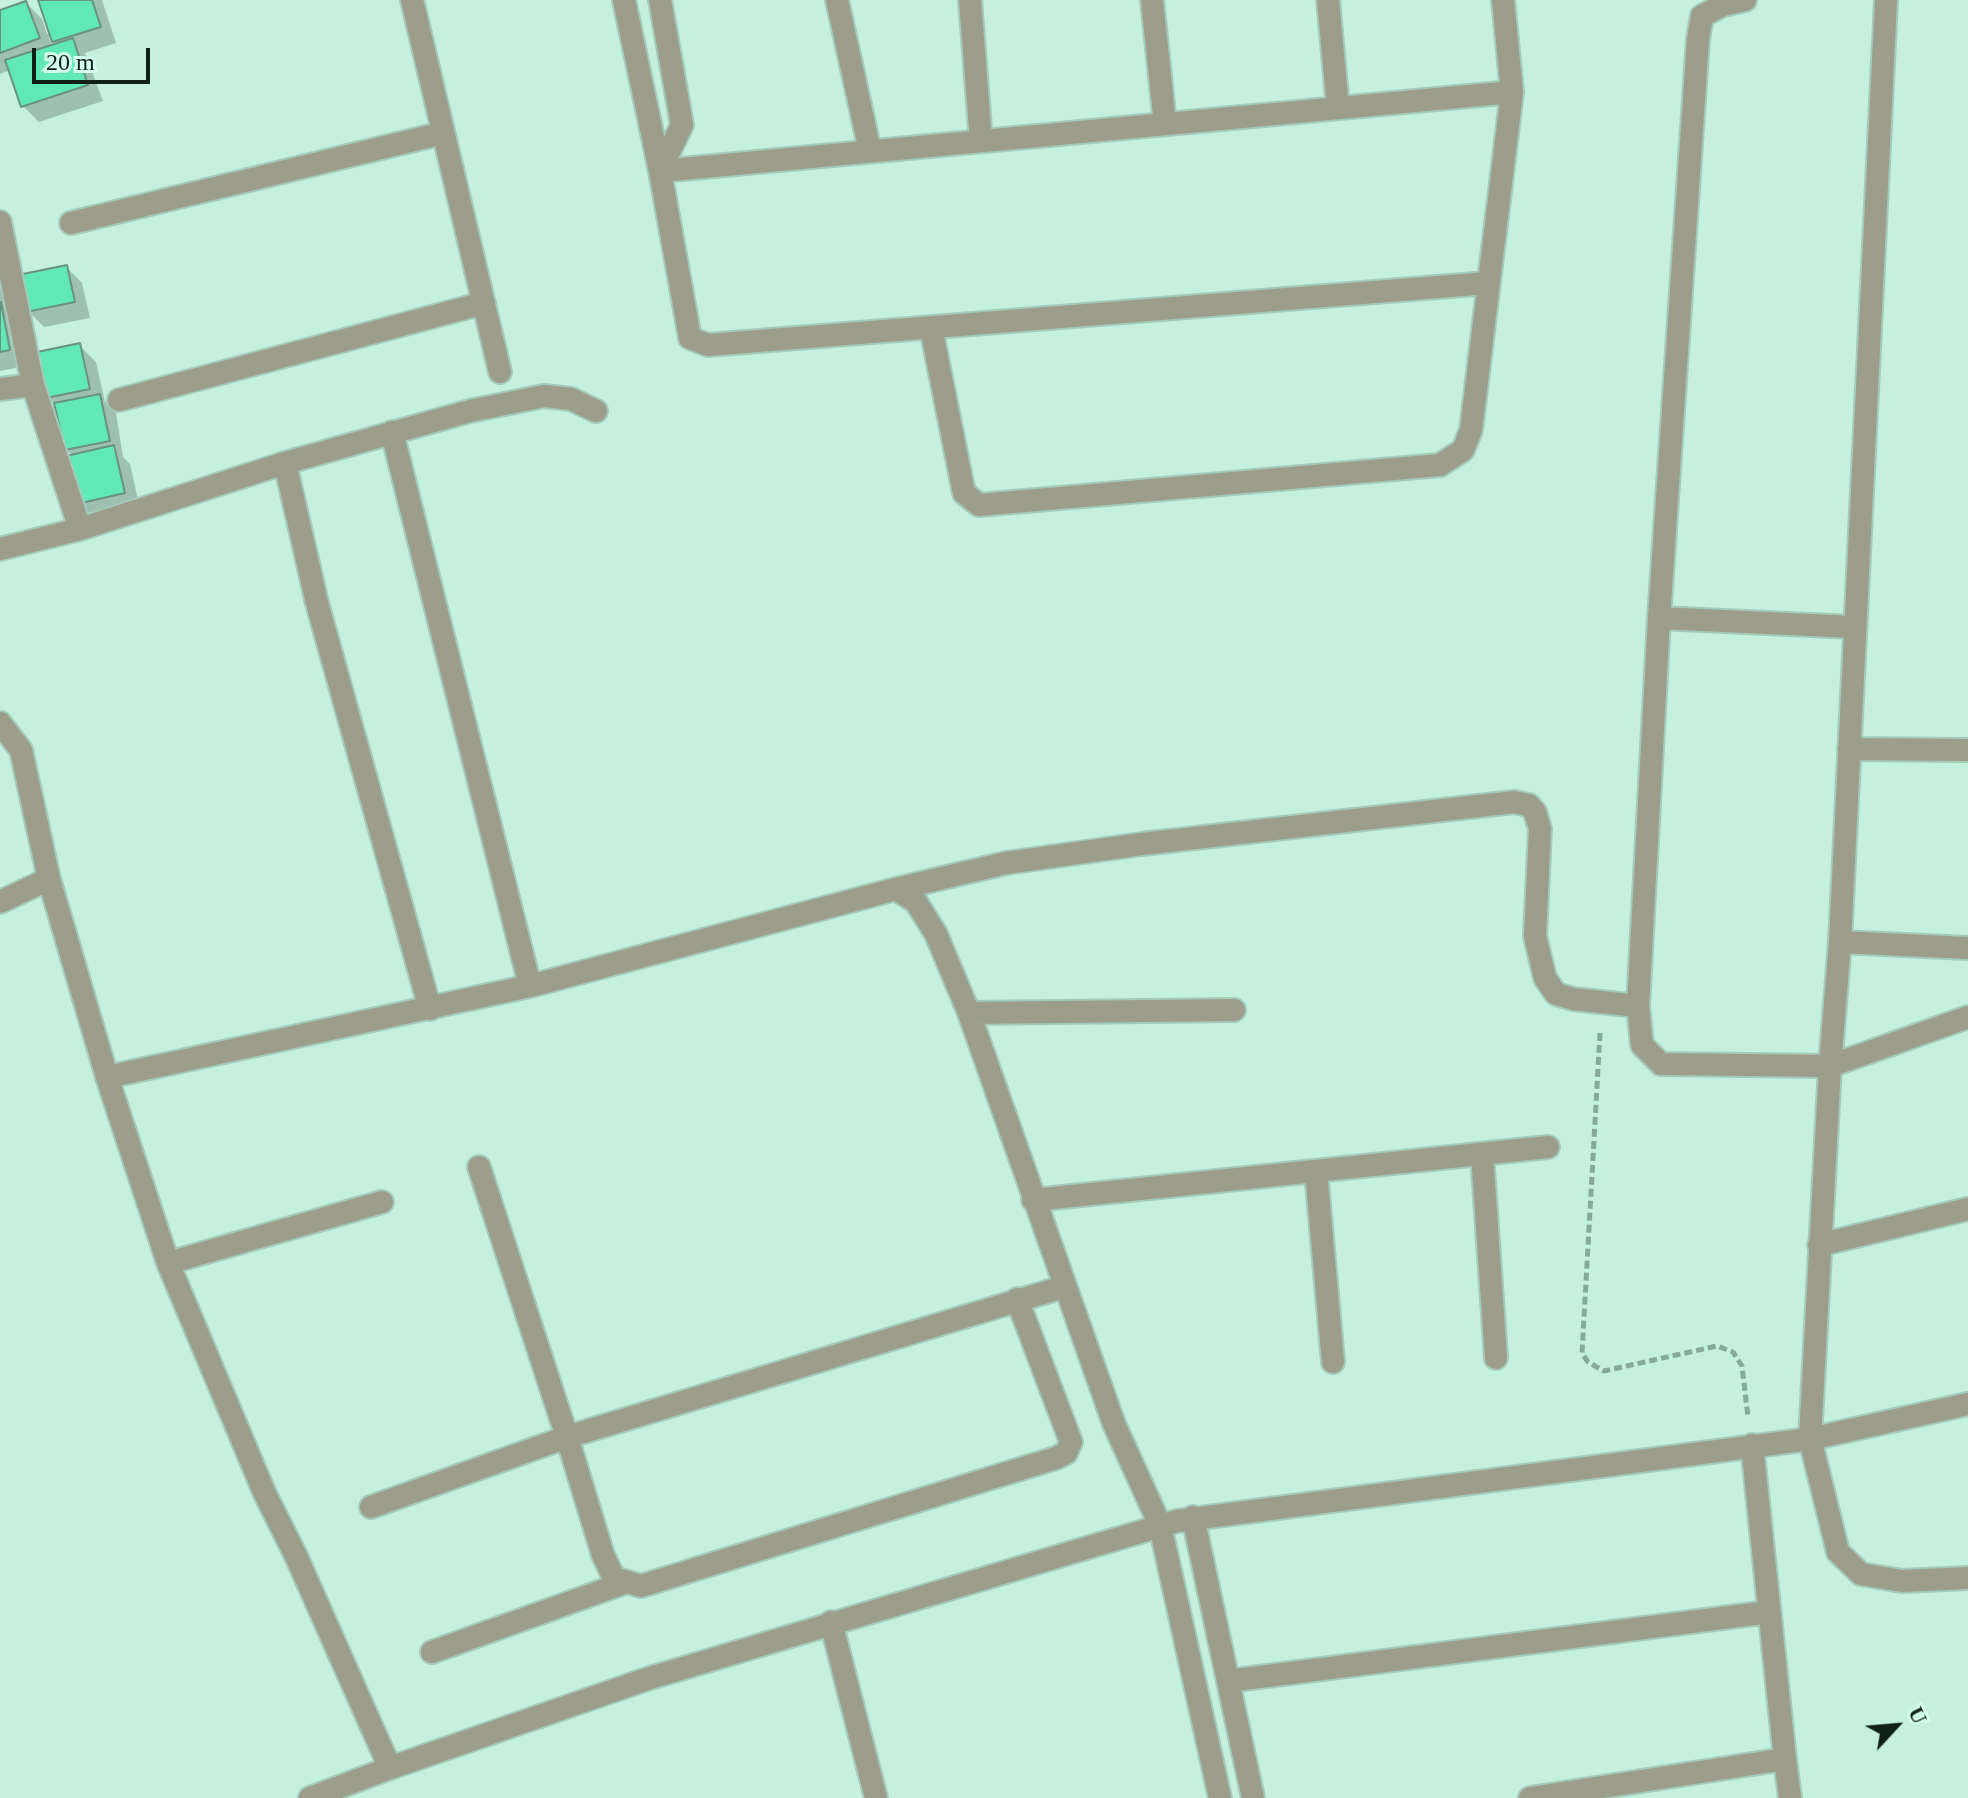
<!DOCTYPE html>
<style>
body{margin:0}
#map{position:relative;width:1968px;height:1798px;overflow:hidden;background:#c5f0dd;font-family:Georgia,serif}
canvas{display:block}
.north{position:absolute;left:1856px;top:1686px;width:80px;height:80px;-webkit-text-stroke:6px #d2feea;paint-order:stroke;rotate:64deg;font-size:22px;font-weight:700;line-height:32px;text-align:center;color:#0f2019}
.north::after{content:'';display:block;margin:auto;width:28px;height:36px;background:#0f2019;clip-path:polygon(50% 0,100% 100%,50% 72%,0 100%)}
.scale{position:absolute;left:32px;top:48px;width:118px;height:36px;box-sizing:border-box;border:4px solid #0f2019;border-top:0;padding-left:10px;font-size:24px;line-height:28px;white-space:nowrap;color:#0f2019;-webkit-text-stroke:6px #d2feea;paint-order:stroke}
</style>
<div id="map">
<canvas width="1968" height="1798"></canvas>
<div class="north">U</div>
<div class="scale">20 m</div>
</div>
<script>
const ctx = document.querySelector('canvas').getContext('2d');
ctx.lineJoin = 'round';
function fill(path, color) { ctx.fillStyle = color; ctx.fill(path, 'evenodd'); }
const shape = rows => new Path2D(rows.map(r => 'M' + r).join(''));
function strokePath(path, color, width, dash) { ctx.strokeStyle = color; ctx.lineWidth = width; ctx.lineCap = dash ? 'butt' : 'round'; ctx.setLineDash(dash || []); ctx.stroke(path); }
fill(shape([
 [40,0,102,0,116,43,85,53,103,101,39,122,23,106,11,70,0,74,0,12,26,3,42,19,47,34,51,33],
 [48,36,57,45,52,46],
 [0,245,26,366,0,371],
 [66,267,82,283,90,318,44,327,28,311],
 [80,346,96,362,105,402,116,413,123,457,130,464,140,509,95,519,79,503,73,456,66,449,57,406,48,397]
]), '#0003');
const building = shape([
 [38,0,92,0,101,27,52,42,38,0],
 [26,1,40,38,0,53,0,10,26,1],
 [73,38,88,85,21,107,5,60,73,38],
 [67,265,75,302,26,312,18,275,67,265],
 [1,302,10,350,0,352,0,302,1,302],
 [80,343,90,389,46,398,37,352,80,343],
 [100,394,110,441,65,450,54,403,100,394],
 [114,445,125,493,77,504,66,456,114,445]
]);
fill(building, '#61e8b7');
strokePath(building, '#6a9281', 2);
const minor = shape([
 [412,0,500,372],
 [624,0,660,171,682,125,660,0],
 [837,0,870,151],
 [970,0,981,141],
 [1152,0,1165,124],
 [1328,0,1338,108],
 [1745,0,1723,5,1702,16,1698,39,1659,618,1638,1006,1642,1045,1661,1064,1830,1066,1968,1017],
 [1886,0,1840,942,1830,1066,1810,1439,1838,1552,1861,1574,1902,1581,1968,1578],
 [0,222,33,385,80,529],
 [71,223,443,133],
 [1488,283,708,345,690,338,660,171,1512,92],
 [931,328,964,493,979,505,1440,465,1463,450,1471,430,1512,92,1503,0],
 [0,389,33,385],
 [119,400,484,303],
 [392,432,530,986],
 [285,463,317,603,430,1009],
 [0,549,80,529,285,463,470,411,544,396,571,399,596,411],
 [1659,618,1854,627],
 [0,723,21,750,49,879,107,1077,168,1263,265,1494,296,1556,390,1768,650,1678,1177,1521,1810,1439,1968,1404],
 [1849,749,1968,750],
 [896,889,1006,863,1142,844,1514,802,1529,805,1535,812,1540,829,1535,936,1545,978,1556,994,1573,999,1638,1006],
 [0,902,49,879],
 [1840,942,1968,948],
 [969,1013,1234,1010],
 [107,1077,530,986,896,889,916,902,936,934,969,1013,1114,1424,1160,1525,1220,1798],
 [1482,1154,1496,1358],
 [479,1167,567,1437,1063,1287],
 [1316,1171,1333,1362],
 [1033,1200,1548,1147],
 [1819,1245,1968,1209],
 [168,1263,382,1202],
 [371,1507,567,1437,603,1555,614,1578,641,1586,1056,1458,1066,1453,1071,1442,1017,1299],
 [1193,1517,1253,1798],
 [831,1622,876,1798],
 [432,1652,624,1583],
 [1228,1681,1769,1612],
 [1785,1759,1790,1798],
 [310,1798,390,1768],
 [1530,1798,1785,1759,1752,1445]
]);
strokePath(minor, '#a4cbba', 26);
strokePath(shape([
 [1600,1033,1582,1353,1588,1362,1604,1371,1717,1346,1733,1352,1742,1366,1748,1417]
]), '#87a99a', 5, [8, 4]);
strokePath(minor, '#9d9d8c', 22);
</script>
